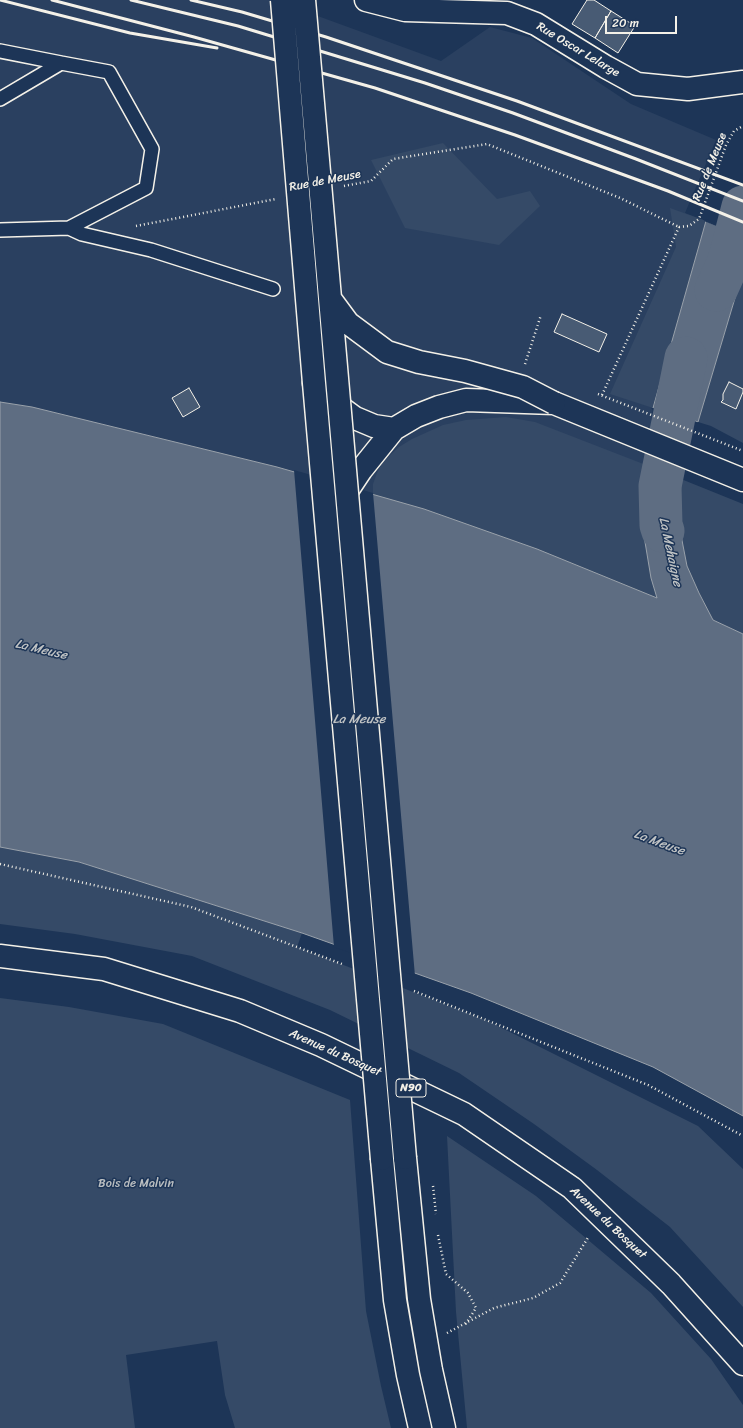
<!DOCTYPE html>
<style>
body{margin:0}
#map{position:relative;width:743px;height:1428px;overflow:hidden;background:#1d3557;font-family:Sriracha,sans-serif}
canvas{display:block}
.scale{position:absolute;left:605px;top:16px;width:72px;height:18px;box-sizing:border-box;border:2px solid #f4f1e8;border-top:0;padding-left:5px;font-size:12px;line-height:14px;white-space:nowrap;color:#f4f1e8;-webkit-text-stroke:3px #1d3557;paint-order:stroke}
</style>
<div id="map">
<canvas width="743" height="1428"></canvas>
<div class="scale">20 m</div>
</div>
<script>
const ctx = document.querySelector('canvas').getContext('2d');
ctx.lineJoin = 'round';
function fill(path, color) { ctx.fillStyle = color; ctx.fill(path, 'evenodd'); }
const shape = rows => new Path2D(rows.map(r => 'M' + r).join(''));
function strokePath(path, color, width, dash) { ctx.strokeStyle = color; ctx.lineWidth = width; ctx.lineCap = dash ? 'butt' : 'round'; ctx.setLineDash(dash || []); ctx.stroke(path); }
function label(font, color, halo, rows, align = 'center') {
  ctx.font = font + ' Sriracha,sans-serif'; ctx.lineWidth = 3; ctx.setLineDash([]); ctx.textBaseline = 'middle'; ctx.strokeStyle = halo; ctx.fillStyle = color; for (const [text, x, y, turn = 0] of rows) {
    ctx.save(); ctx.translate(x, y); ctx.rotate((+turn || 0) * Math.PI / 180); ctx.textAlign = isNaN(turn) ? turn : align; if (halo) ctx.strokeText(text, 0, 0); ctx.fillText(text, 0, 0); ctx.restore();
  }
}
fill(shape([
 [0,0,274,0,441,61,490,27,532,38,631,104,716,140,685,213,706,221,653,408,646,465,642,502,644,536,650,573,657,598,277,467,32,407,0,402]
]), '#2a4060');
fill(shape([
 [443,143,497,199,530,191,540,206,499,245,405,228,371,160],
 [670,208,706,221,653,408,610,394,676,247],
 [743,277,743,443,711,426,698,422,738,288],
 [506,417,535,422,646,465,642,502,644,536,651,578,657,598,537,549,424,509,373,495,373,484,377,473,381,465,387,458,399,447,412,439,443,425,466,420],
 [681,479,743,504,743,634,713,620,699,593,687,566,679,525],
 [0,847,79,862,302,933,297,947,488,1021,698,1126,743,1169,743,1307,670,1227,597,1170,534,1124,459,1073,330,1010,192,956,75,934,0,924],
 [0,998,69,1007,163,1024,350,1100,366,1311,381,1386,391,1428,235,1428,225,1395,217,1341,126,1355,135,1428,0,1428],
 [447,1136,536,1196,651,1293,711,1359,743,1405,743,1428,467,1428,456,1312]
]), '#354a67');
const water = shape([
 [706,221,743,237,743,277,738,288,698,422,653,408,706,221],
 [0,402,32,407,277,467,424,509,537,549,657,598,651,578,644,536,642,502,646,465,681,479,679,525,687,566,699,593,713,620,743,634,743,1116,653,1067,471,993,302,933,79,862,0,847,0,402]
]);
fill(water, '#5e6d82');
strokePath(water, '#9aa2ab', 1);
fill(shape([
 [706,219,743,235,743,237,704,221],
 [651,408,653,408,700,423,697,424,653,410],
 [645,463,682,477,683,480,644,464],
 [294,470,373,493,415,976,334,947]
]), '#1d3557');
strokePath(shape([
 [716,290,729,261,743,207],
 [663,531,661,525,660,486,686,358]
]), '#5e6d82', 43);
const building = shape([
 [587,0,594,0,611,11,595,38,572,24,587,0],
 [611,11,635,26,618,53,595,38,611,11],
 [562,314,607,334,599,352,554,332,562,314],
 [729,382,743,389,743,392,736,409,721,402,723,400,723,394,729,382],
 [189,388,200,407,183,417,172,398,189,388]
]);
fill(building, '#485b74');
strokePath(building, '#f4f1e8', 1);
const lane = shape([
 [0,51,61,63],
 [0,99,61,63,109,72,152,149,146,188,69,228,0,230],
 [69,228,82,234,151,250,273,289]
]);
const street = shape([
 [366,0,405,10,507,13,536,24,606,67,637,84,688,89,743,82]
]);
const secondary = shape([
 [314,383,340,407,355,418,374,426,394,429],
 [347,491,361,470,394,429,416,416,439,407,466,400,554,403,743,480],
 [405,1158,419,1299,431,1370,444,1428],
 [382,1159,395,1300,408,1375,420,1428]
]);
const primary = shape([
 [0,956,104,969,240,1011,321,1045,464,1114,572,1188,671,1284,743,1364]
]);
strokePath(lane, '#f4f1e8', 16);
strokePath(street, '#f4f1e8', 25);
strokePath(secondary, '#f4f1e8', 25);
strokePath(primary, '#f4f1e8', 25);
strokePath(shape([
 [344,186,371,181,393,159,487,144,620,198,679,227],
 [136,226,276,199],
 [679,227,689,226,699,219,726,145,734,131,743,126],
 [525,364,541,315],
 [598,394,743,451],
 [602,395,679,227],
 [0,864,191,907,342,964],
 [414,991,648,1085,743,1136],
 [433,1186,436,1214],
 [438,1235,446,1274,468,1293,476,1308,465,1325],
 [447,1333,494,1308,533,1298,560,1283,589,1236]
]), '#f4f1e8', 2.5, [1, 3]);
strokePath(lane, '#1d3557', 13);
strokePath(street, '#1d3557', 22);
strokePath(secondary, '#1d3557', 22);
strokePath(primary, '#1d3557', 22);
strokePath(shape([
 [0,0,130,33,217,48],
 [52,0,194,37,375,88,515,135,668,191,743,222],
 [131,0,238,26,425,83,513,113,636,159,743,201],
 [191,0,242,12,326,37,517,101,743,185]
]), '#f4f1e8', 3);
const secondaryBridge = shape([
 [282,0,314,383,382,1159],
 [304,0,405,1158],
 [331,300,348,323,387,352,419,362,465,371,523,387,554,403]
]);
strokePath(secondaryBridge, '#f4f1e8', 25, []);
strokePath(secondaryBridge, '#1d3557', 22);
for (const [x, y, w] of [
 [411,1088,30]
]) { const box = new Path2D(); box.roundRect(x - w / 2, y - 9, w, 18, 3); ctx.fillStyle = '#1d3557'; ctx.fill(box); strokePath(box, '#f4f1e8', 1); }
label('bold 11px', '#f4f1e8', null, [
 ["N90",411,1088]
]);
label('12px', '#f4f1e8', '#1d3557', [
 ["Rue Oscar Lelarge",578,50,31],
 ["Rue de Meuse",710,167,-68],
 ["Rue de Meuse",325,181,-11],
 ["Avenue du Bosquet",335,1053,24],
 ["Avenue du Bosquet",608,1223,43]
]);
label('12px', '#bbbfc1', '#1d3557', [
 ["Bois de Malvin",136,1184]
]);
label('italic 13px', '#c0c3c4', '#1d3557', [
 ["La Mehaigne",670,552,78],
 ["La Meuse",41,650,13],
 ["La Meuse",359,720],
 ["La Meuse",659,843,20]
]);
</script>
